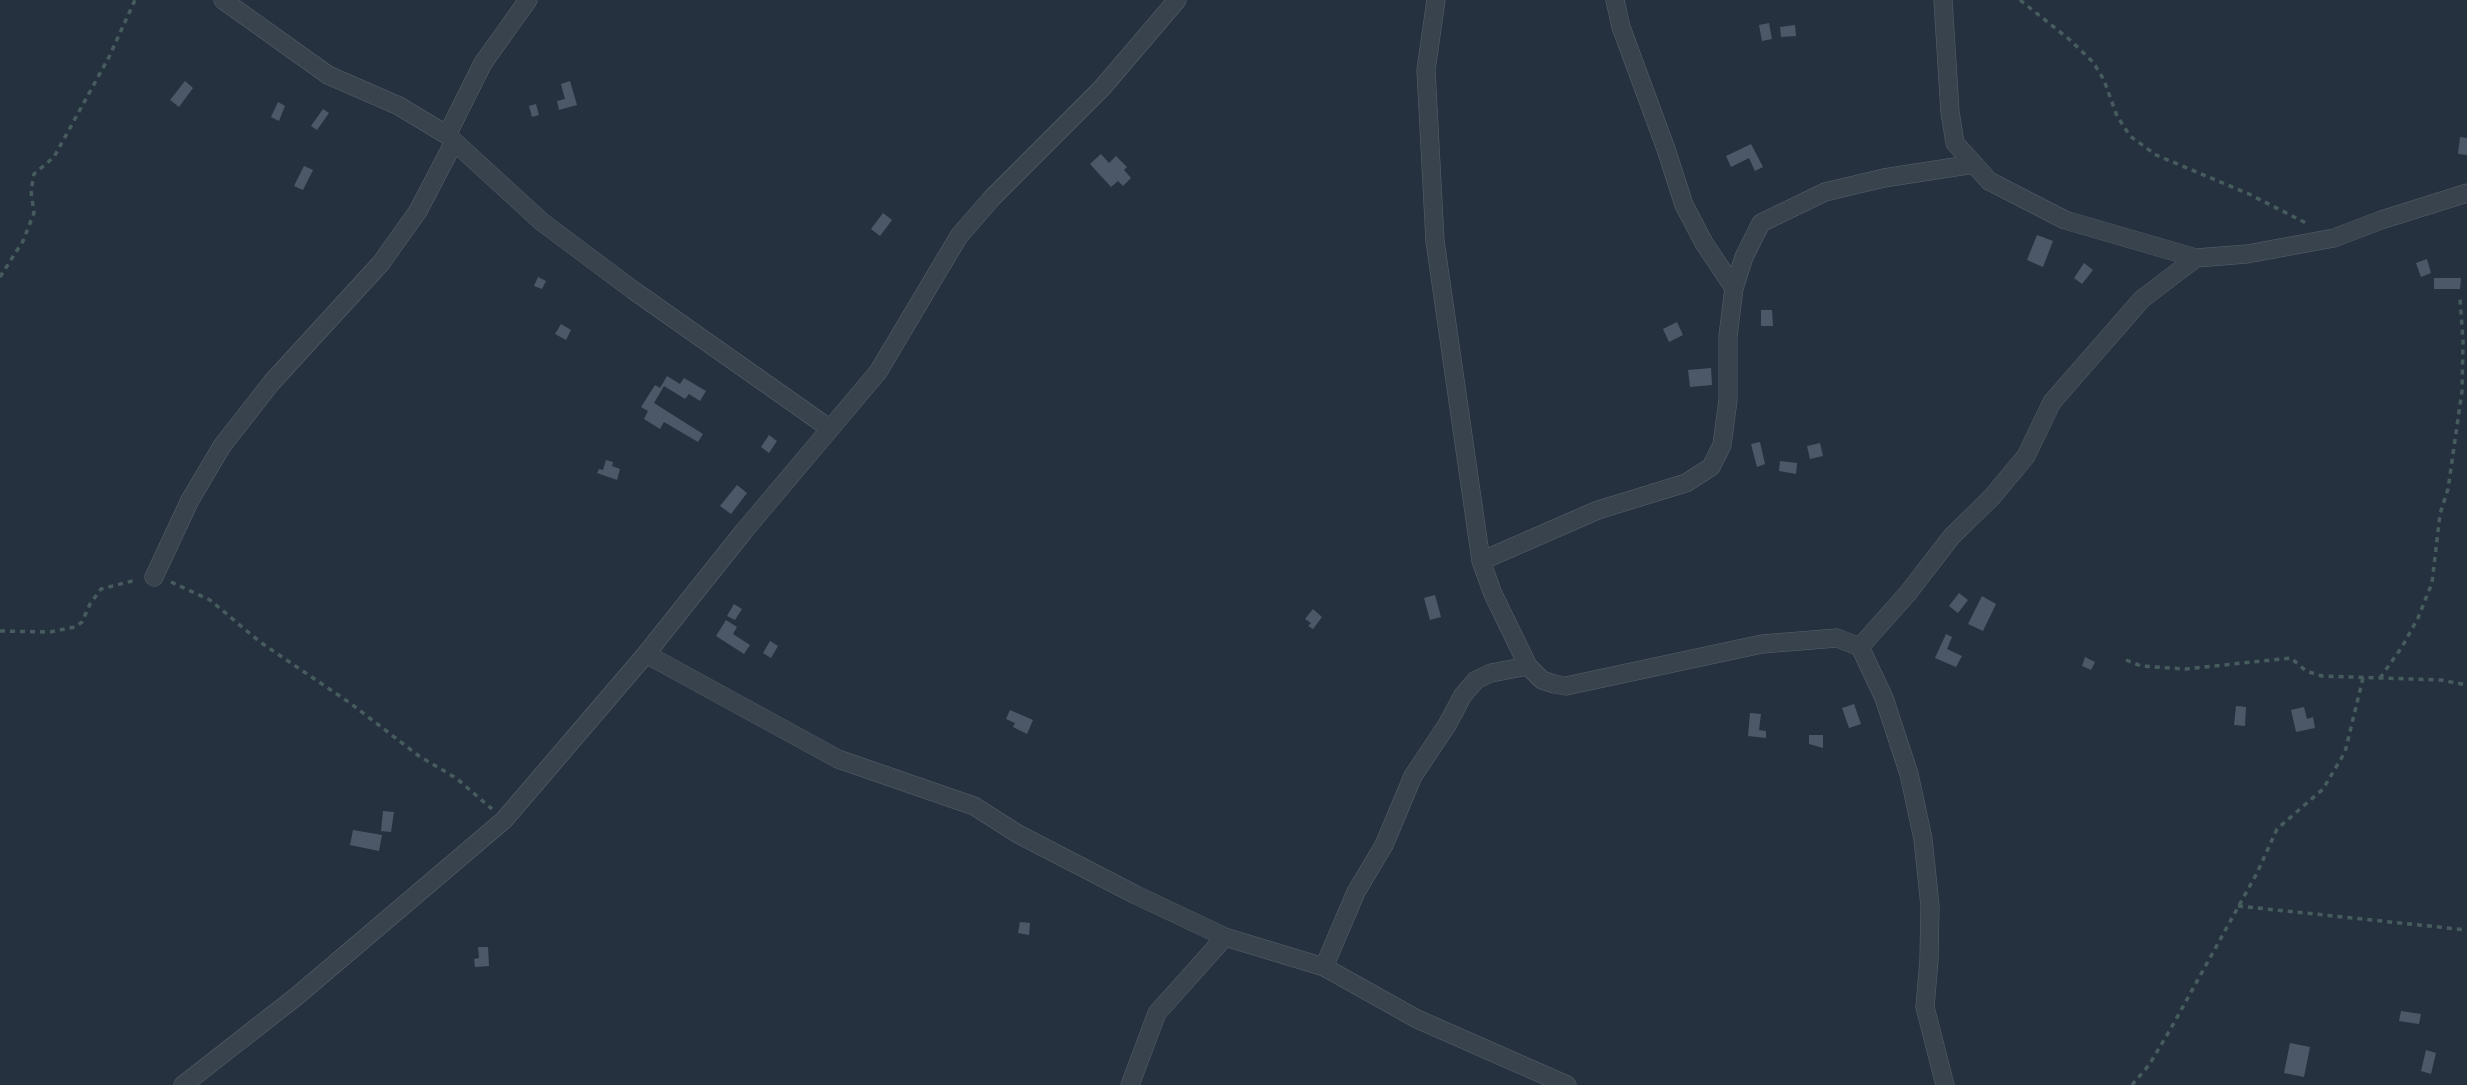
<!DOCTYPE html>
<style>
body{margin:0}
canvas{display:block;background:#25313e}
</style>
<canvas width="2467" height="1085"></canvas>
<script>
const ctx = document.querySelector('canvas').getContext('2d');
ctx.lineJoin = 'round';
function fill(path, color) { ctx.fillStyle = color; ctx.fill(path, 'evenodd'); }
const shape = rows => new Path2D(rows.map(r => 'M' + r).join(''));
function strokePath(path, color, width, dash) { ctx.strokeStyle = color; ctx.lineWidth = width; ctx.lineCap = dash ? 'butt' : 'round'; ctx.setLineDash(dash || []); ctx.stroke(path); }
fill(shape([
 [1769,23,1772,39,1762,41,1759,25],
 [1795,25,1796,36,1781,37,1780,27],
 [185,81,193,88,179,107,170,100],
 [570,81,577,105,559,110,557,101,565,99,561,84],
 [278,102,285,106,279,121,271,117],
 [536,104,539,115,532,117,529,106],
 [323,109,329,113,317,130,311,126],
 [2460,137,2467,138,2467,155,2458,154],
 [1751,144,1763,167,1755,171,1749,158,1731,167,1726,156],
 [1101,154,1109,163,1116,156,1127,167,1124,170,1131,178,1123,186,1118,181,1111,187,1090,164],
 [304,166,313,170,303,190,294,186],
 [883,213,892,220,880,236,871,229],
 [2037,235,2053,241,2043,267,2027,260],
 [2427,259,2431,273,2421,277,2416,263],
 [2084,263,2093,270,2082,284,2074,278],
 [538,277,546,281,542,289,534,286],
 [2434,278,2461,278,2460,289,2434,289],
 [1761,310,1772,310,1773,326,1761,326],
 [1677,322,1683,335,1669,342,1663,329],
 [561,324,571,330,566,340,555,334],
 [1711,368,1712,385,1690,387,1688,370],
 [667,376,680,384,684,378,706,391,700,401,689,394,685,399,664,386,654,403,703,434,698,442,664,422,660,429,644,419,648,411,641,407,655,385,660,388],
 [769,435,777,441,769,453,761,447],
 [1760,442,1765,464,1757,467,1751,444],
 [1820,443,1823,456,1810,459,1807,446],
 [606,460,613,462,612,466,620,469,617,480,597,473,599,469,603,470],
 [1780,461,1797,463,1796,474,1779,471],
 [737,485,747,493,731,514,720,506],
 [1959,593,1968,600,1958,613,1949,606],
 [1435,595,1441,617,1430,620,1424,598],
 [1982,596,1996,604,1983,631,1968,624],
 [734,604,742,609,735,620,727,616],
 [1313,609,1322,617,1313,629,1308,626,1311,623,1305,619],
 [726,620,737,627,733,634,750,645,744,654,716,636],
 [1946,634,1952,637,1947,649,1962,656,1956,667,1935,658],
 [770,641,778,646,771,658,763,653],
 [2085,657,2095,662,2091,670,2082,666],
 [1854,704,1861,724,1849,728,1842,708],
 [2236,706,2246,707,2245,726,2234,725],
 [2304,707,2307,719,2313,717,2315,728,2296,732,2291,710],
 [1010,710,1033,720,1027,734,1013,727,1015,723,1006,719],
 [1750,713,1761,714,1759,730,1766,731,1766,738,1748,736],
 [1809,735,1823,735,1823,748,1809,744],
 [383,811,394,812,391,832,381,831],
 [353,830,382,835,379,851,350,845],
 [1020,922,1030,923,1029,935,1018,933],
 [478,947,488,947,489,966,475,967,474,959,479,958],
 [2401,1011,2421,1014,2419,1024,2399,1021],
 [2290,1043,2310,1047,2304,1077,2284,1073],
 [2426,1050,2436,1053,2431,1074,2421,1071]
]), '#4c5867');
const street = shape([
 [223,0,328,75,399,106,447,135,542,222,633,290,829,428],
 [1436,0,1426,70,1435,241,1481,561,1493,594,1528,666,1542,680,1554,684,1566,686,1762,644,1837,638,1860,647,1884,698,1909,774,1923,839,1930,906,1929,960,1925,1007,1945,1085],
 [1615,0,1621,27,1666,149,1684,205,1704,243,1734,288],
 [1943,0,1950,112,1955,143,1989,181,2065,220,2196,258,2247,254,2334,238,2381,220,2467,193],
 [447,135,483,63,528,0],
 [1481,561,1598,510,1686,483,1711,467,1722,445,1728,400,1728,336,1734,288,1744,257,1761,223,1825,192,1884,178,1974,164],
 [154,577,190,500,222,446,272,382,381,263,418,211,454,142],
 [1860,647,1908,593,1952,536,1992,497,2026,456,2052,402,2142,299,2196,258],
 [646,654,838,759,974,806,1018,834,1136,895,1225,937,1324,967,1417,1019,1567,1085],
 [1324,967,1356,892,1384,845,1413,776,1447,725,1463,695,1476,680,1491,673,1528,666],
 [183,1085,297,996,504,820,646,654,744,531,878,372,959,236,992,198,1102,88,1177,0],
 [1130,1085,1157,1013,1225,937]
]);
strokePath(street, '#57616c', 19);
strokePath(shape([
 [2020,0,2070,40,2093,62,2104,80,2117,116,2130,136,2156,155,2249,194,2306,223],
 [0,277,23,241,34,213,31,191,34,174,54,157,109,57,135,0],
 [171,582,210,600,260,642,350,703,419,756,456,778,492,809],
 [0,631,50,632,75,627,82,622,90,604,101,589,136,580],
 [2126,660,2141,666,2185,669,2291,658,2306,671,2322,676,2441,680,2467,685],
 [2380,678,2402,647,2418,618,2432,583,2440,514,2448,489,2462,391,2463,341,2460,298],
 [2238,906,2467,930],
 [2132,1085,2149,1065,2170,1030,2257,873,2277,829,2323,789,2345,752,2363,678]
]), '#475c5e', 3.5, [5, 5]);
strokePath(street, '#39434e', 18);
</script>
